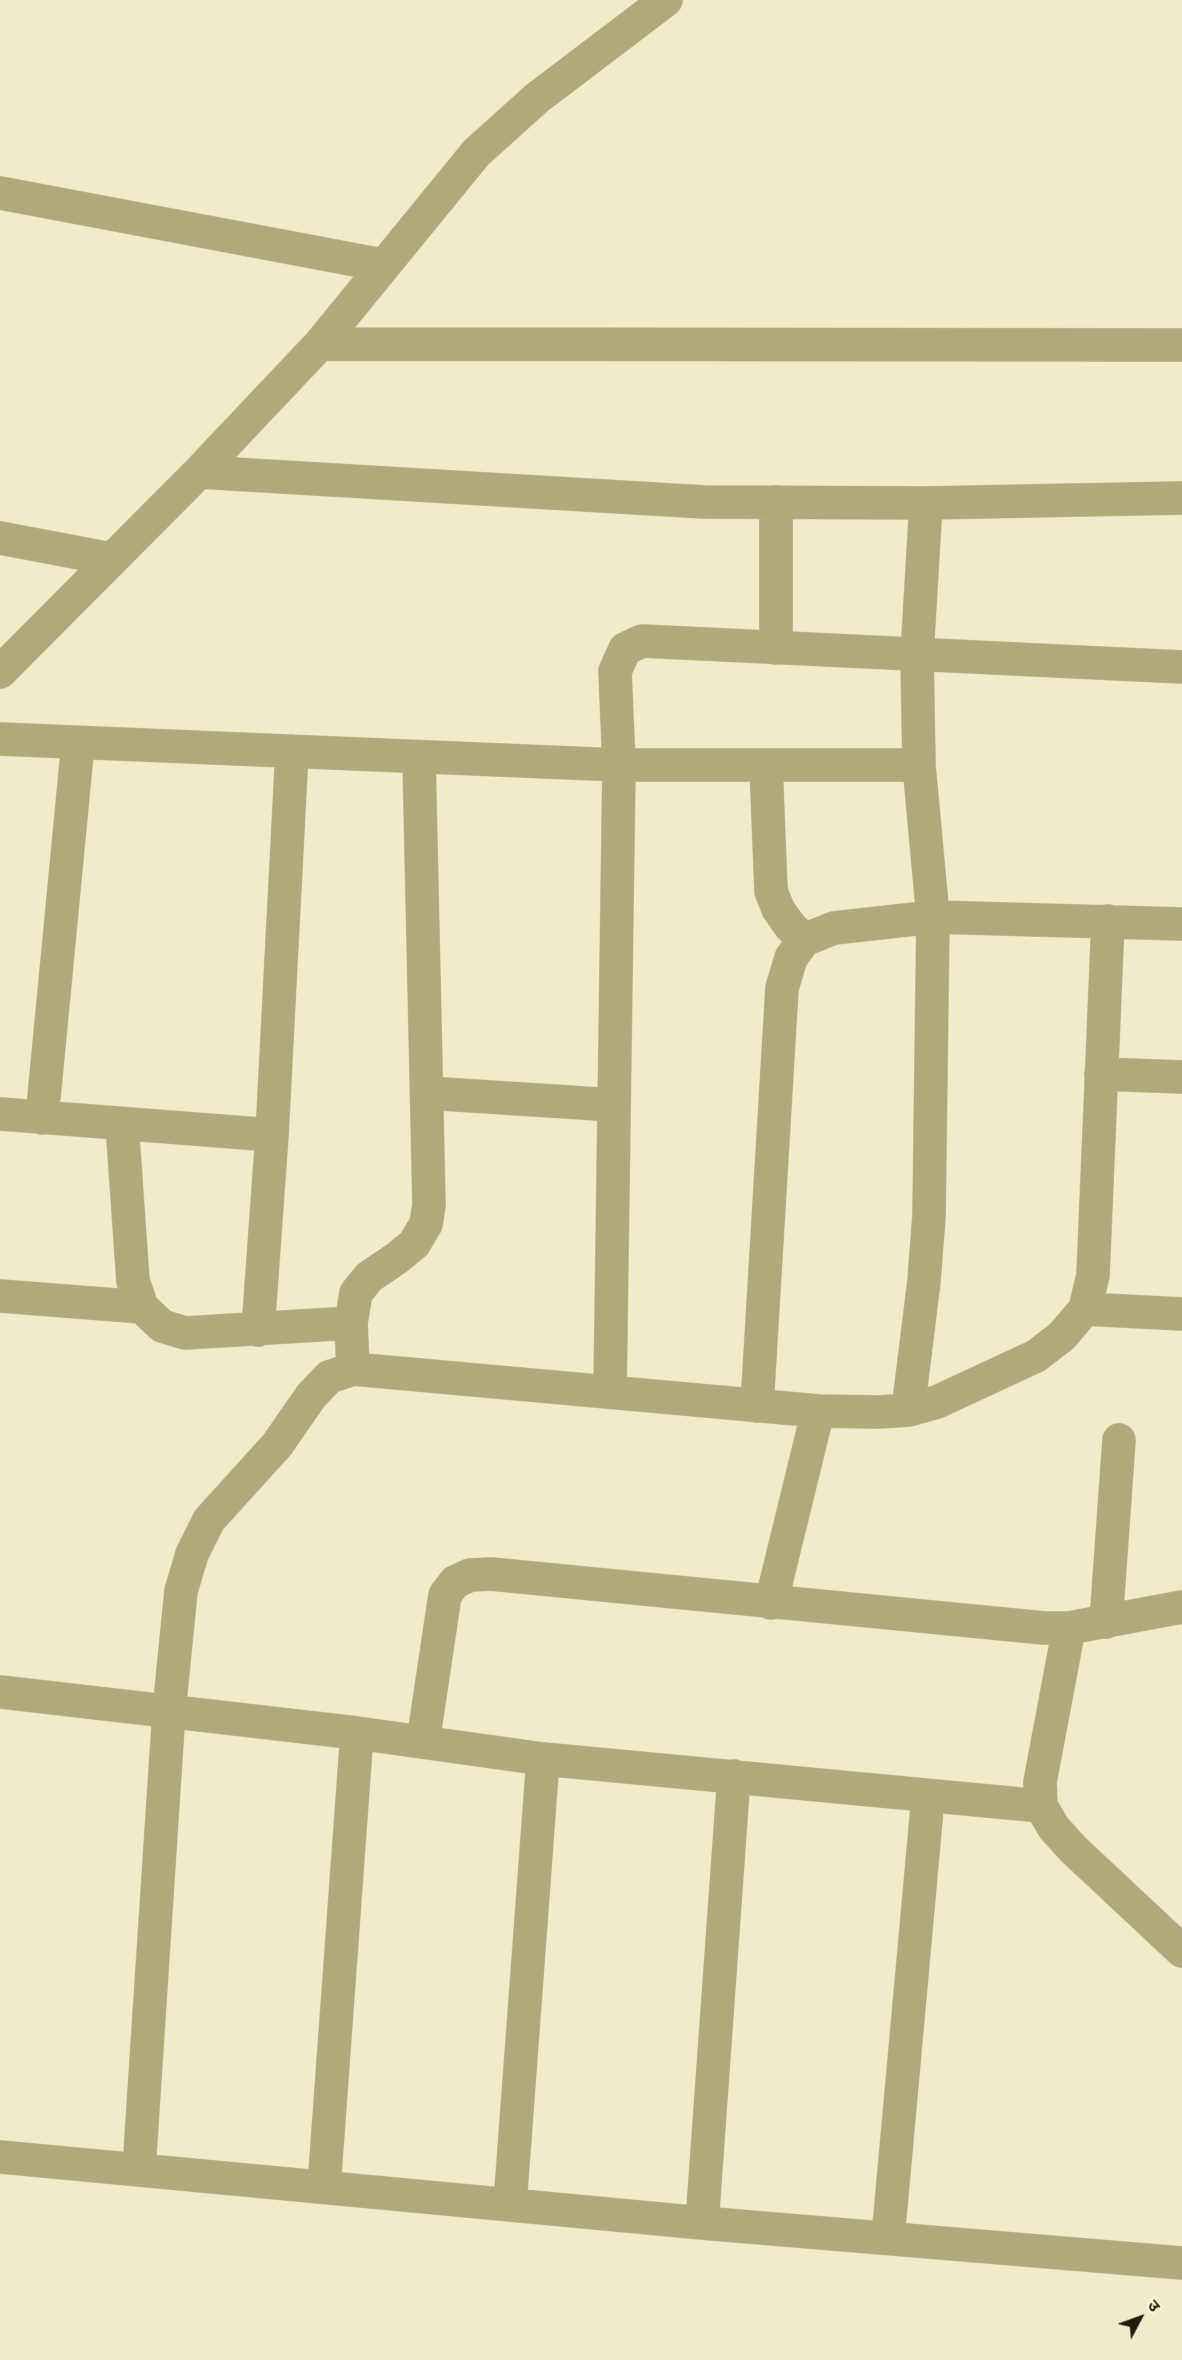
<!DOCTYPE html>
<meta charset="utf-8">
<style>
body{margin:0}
#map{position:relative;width:1182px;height:2360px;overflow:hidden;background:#f0ebc8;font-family:Arial,"Noto Sans Devanagari",sans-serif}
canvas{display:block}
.north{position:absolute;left:1110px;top:2288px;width:60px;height:60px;-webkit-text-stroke:4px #fdf8d5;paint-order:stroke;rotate:49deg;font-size:16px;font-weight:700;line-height:24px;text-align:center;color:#1f1d10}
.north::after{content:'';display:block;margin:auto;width:21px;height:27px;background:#1f1d10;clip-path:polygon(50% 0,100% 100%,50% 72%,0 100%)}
</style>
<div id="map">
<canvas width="1182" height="2360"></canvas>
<div class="north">उ</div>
</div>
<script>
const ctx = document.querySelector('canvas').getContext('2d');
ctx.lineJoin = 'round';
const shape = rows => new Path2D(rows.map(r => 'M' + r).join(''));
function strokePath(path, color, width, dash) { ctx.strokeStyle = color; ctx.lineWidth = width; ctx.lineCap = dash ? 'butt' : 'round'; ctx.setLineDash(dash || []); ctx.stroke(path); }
const street = shape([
 [0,193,382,265],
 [320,344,1182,345],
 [199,472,704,502,926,503,1182,498],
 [0,538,111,559],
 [776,648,776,502],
 [0,672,199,472,320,344,476,153,537,98,666,0],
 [0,739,619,765,919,765],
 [766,765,771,891,778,909,790,926,804,940],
 [1101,1074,1182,1077],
 [427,1093,614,1105],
 [0,1114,272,1135],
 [42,1118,78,743],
 [122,1124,133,1281,142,1307,162,1326,185,1333,351,1323],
 [0,1296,142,1307],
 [1085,1309,1182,1314],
 [258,1330,272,1135,292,751],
 [353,1369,351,1323,356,1293,369,1277,397,1258,414,1244,426,1224,429,1205,419,757],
 [610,1392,619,765,615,671,625,649,642,641,1182,667],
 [757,1406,782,988,791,958,804,940,834,928,933,917,1182,924],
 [908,1410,924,1281,929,1216,933,917,919,765,917,655,926,503],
 [771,1603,818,1411],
 [1106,1622,1119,1440],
 [1069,1628,1040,1782,1041,1806,1054,1828,1073,1849,1182,1951],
 [0,1692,357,1733,543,1759,1041,1806],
 [423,1742,445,1595,455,1582,470,1575,491,1574,1044,1628,1069,1628,1182,1607],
 [0,2157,702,2223,1182,2263],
 [139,2169,169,1711,181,1591,192,1554,209,1520,277,1445,311,1396,329,1377,353,1369,818,1411,879,1412,908,1410,937,1402,1036,1356,1062,1336,1085,1309,1093,1275,1108,921],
 [324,2187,357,1733],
 [510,2204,543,1759],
 [702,2223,734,1776],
 [888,2238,928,1797]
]);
strokePath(street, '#cac6a7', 34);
strokePath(street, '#b0a979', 33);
</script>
